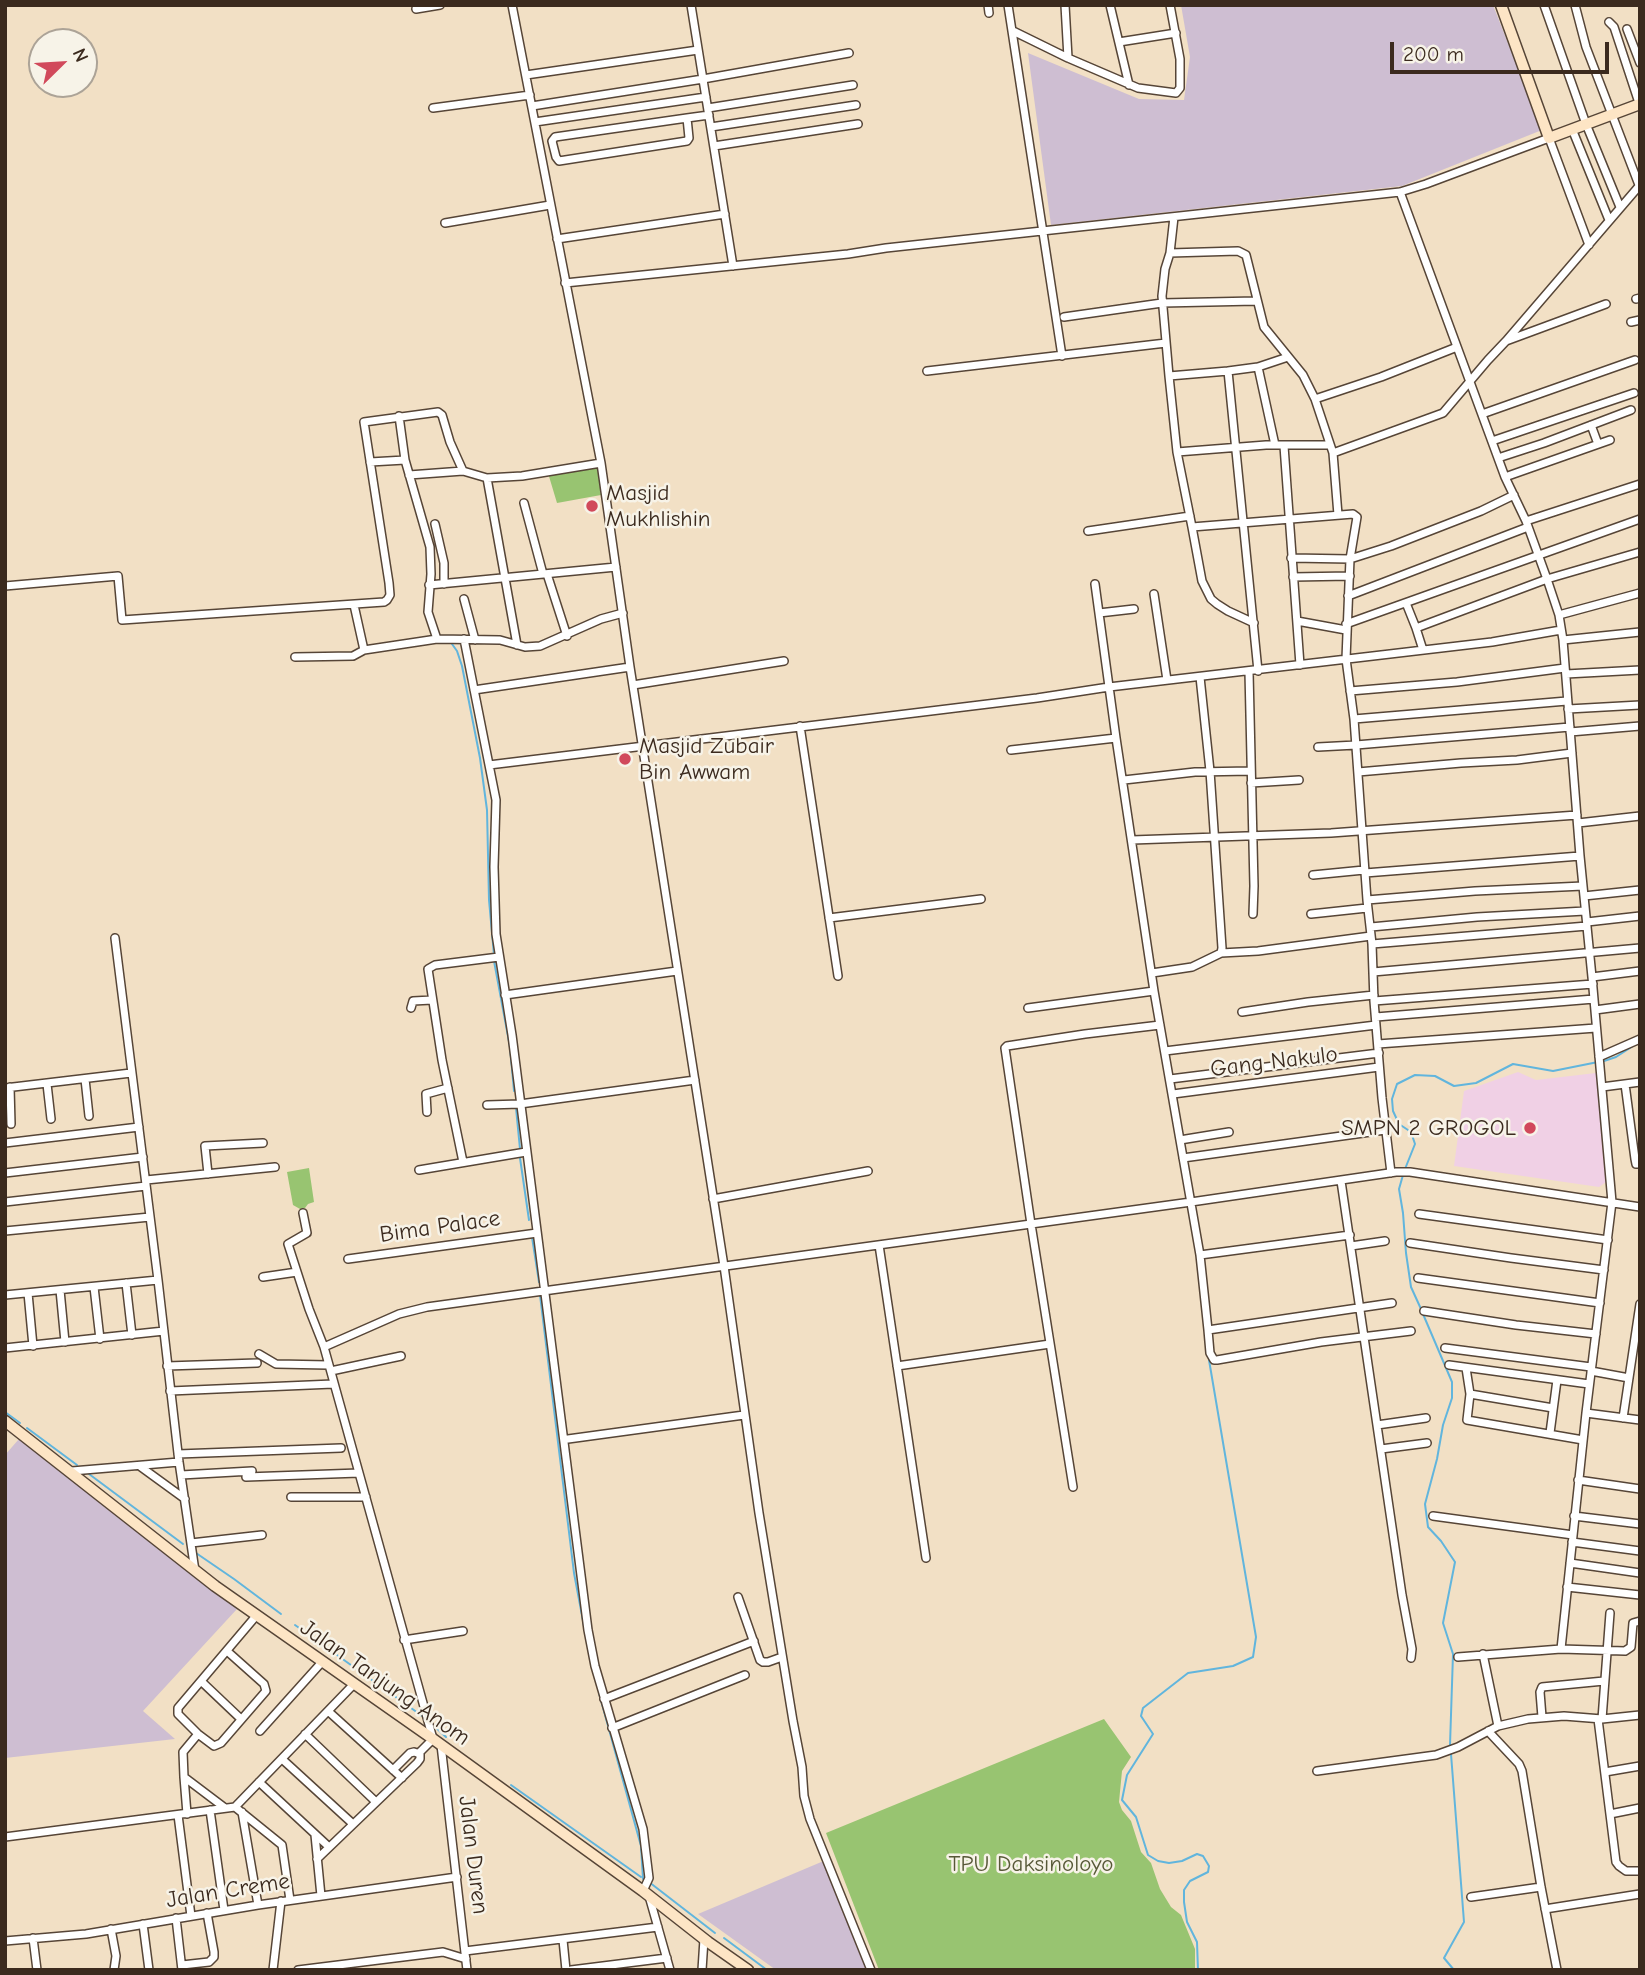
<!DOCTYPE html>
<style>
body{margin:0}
#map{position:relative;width:1645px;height:1975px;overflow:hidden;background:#f2e0c5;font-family:"Comic Neue",sans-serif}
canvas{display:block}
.frame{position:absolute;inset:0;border:7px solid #3b2a1e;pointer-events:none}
.north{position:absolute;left:28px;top:28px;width:70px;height:70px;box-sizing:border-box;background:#f7f3e8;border:2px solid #aca397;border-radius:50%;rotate:66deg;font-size:19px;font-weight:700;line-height:28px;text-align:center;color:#3b2a1e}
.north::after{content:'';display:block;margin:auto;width:24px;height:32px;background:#d1495b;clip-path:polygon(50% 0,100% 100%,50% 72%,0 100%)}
.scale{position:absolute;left:1390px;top:42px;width:219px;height:32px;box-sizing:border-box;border:4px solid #3b2a1e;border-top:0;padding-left:9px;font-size:21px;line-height:24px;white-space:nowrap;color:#3b2a1e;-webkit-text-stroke:5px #f7f3e8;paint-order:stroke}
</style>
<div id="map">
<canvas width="1645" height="1975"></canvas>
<div class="frame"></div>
<div class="north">N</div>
<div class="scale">200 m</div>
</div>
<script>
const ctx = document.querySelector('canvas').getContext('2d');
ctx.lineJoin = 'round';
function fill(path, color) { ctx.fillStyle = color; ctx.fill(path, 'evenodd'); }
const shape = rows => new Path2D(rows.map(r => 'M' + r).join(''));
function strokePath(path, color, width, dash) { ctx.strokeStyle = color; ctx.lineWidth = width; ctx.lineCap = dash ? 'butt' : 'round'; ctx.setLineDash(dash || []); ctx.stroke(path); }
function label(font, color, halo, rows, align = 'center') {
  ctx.font = font + ' "Comic Neue",sans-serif'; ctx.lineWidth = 5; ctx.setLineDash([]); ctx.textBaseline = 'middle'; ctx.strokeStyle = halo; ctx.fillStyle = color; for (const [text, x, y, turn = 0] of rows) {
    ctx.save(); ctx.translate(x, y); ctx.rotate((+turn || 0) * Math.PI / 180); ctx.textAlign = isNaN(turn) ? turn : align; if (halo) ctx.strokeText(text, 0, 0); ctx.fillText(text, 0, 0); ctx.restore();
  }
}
fill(shape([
 [1518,1072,1536,1080,1596,1073,1606,1182,1599,1187,1454,1166,1464,1091]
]), '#f0d0e5');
fill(shape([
 [1181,5,1493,5,1542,130,1402,186,1051,225,1028,53,1139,99,1184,100,1190,57],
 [19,1439,237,1609,143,1711,175,1739,5,1758,5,1455],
 [826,1860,869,1970,776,1970,698,1914]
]), '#cebed2');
fill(shape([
 [597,465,601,495,557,503,548,473],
 [309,1168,314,1202,308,1204,305,1208,300,1209,293,1205,287,1172],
 [1104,1719,1131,1757,1122,1771,1119,1802,1122,1810,1131,1821,1141,1852,1151,1863,1160,1889,1171,1907,1181,1915,1195,1949,1195,1970,879,1970,826,1833]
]), '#98c471');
strokePath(shape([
 [452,644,457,651,462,666,480,758,487,810,489,900,494,955],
 [494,961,510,1047,514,1091],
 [1604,1061,1616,1057,1633,1046],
 [516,1108,520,1149],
 [520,1158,529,1220],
 [1405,1169,1415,1144,1411,1132,1399,1124,1393,1111,1392,1099,1397,1084,1415,1075,1435,1076,1454,1086,1476,1083,1513,1064,1553,1071,1598,1062],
 [1403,1175,1399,1189,1403,1213,1406,1253,1411,1287,1421,1309],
 [532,1237,539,1282],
 [540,1295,574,1573,584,1626],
 [1423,1314,1452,1382,1452,1398,1443,1425,1437,1459,1425,1504,1428,1527,1441,1541,1455,1562,1443,1623,1453,1654,1450,1745],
 [5,1412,20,1423],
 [27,1428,77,1465],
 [89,1474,183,1544],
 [196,1553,234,1579,281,1614],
 [295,1625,425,1718],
 [599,1693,641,1846,643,1879],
 [432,1724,446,1737],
 [1451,1754,1464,1922,1444,1958,1454,1970],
 [511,1785,641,1877],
 [649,1882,715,1933],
 [724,1938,767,1970],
 [1198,1970,1197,1942,1187,1922,1184,1902,1184,1890,1190,1881,1208,1872,1209,1866,1203,1856,1197,1854,1182,1861,1169,1863,1158,1861,1148,1855,1136,1817,1122,1800,1127,1775,1153,1734,1141,1716,1143,1708,1188,1673,1233,1666,1253,1657,1256,1637,1209,1360]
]), '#61b5dd', 2);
const street = shape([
 [512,5,601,463,630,667,724,1266,759,1513,793,1721,802,1767,804,1796,810,1819,871,1970],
 [691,5,733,266],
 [988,5,989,13],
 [1008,5,1062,356],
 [1065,5,1068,58],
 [1110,5,1129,85],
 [1544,5,1586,124,1620,207],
 [1575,5,1586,47,1639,185],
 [416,9,440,5],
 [1609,22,1614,27,1640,106],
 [1627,29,1640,63],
 [1013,31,1068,58,1138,88,1176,93,1180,88,1180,59,1170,5],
 [1119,42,1176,33],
 [526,75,698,50],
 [532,106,703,79,849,53],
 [433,108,530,95],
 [708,108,853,85],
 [687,118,689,138,687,141,559,161,556,157,552,141,555,137,687,118,709,115],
 [535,122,706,97],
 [711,127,856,105],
 [1572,129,1609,220],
 [714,146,858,124],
 [1400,192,1505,477,1526,521,1547,579,1559,615,1563,640,1580,856,1592,977,1612,1202,1586,1413,1561,1649],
 [1174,217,1170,253,1165,269,1162,296,1169,376,1228,371,1258,671],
 [445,223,550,205],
 [557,239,725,214],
 [1170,253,1238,251,1246,255,1264,327,1303,375,1315,399,1333,453,1338,515],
 [565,283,848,254,886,248,1400,192,1426,184,1549,138,1589,245],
 [1636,299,1640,298],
 [1064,317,1162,303,1256,301],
 [1631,322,1640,320],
 [1506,341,1640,185],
 [1258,367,1275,445],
 [927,371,1166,343],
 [1228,371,1258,367,1288,357],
 [1169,376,1177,452,1192,527,1202,581,1211,599,1217,604,1228,611,1254,623],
 [1315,399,1381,377,1457,347],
 [1482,414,1635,360],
 [399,416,405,460,430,547,431,574,428,612,437,639],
 [1591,425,1598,444],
 [1492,441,1634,393],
 [1284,446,1300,665],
 [1177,452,1266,445,1330,445],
 [1333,453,1443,413,1488,360,1506,341,1606,304],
 [1498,458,1544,443,1631,410],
 [370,462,405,460],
 [409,475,463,471,487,478,522,476,601,463],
 [1505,477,1610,440],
 [487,478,517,645],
 [524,503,543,574],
 [1526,521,1640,484],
 [435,524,444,563,444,584],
 [1192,527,1353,514,1357,517,1350,559,1346,659,1354,719,1367,900,1372,944,1374,1001,1382,1098,1391,1173],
 [1088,531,1190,516],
 [1291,558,1350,559,1391,546,1481,511,1514,495],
 [547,574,567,636],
 [1293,577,1350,576],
 [1095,584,1116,738,1154,991,1200,1255,1208,1330],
 [429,585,616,567],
 [5,586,118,576,122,620,384,602,387,600,390,595,389,583,364,422,438,412,442,415,450,442,463,471],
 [1154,594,1167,680],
 [1348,596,1528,527],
 [464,599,475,640],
 [1406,603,1416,628,1547,579,1640,552],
 [354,605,364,650,437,639,500,640,525,647,540,646,601,619,623,613],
 [1099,613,1134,609],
 [1559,615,1640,593],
 [1297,621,1346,630],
 [1346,624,1640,519],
 [1416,628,1423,650],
 [464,639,496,800,494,867,496,934,512,1035,588,1630,595,1666,643,1829,649,1878,643,1891],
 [1563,640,1640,632],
 [295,657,353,656,364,650],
 [1249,672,1254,886,1253,914],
 [1566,674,1640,670],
 [633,685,784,661],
 [474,690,630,667],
 [1350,691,1457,682,1565,668],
 [1568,709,1640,705],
 [1354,719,1567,701],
 [800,726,838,976],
 [1570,732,1640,726],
 [1318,747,1356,745,1570,727],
 [1011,750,1116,738],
 [489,765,1037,698,1109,687,1492,642,1561,630],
 [1358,772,1461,763,1517,760,1572,753],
 [1124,780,1195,772,1251,771],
 [1251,783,1299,780],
 [1578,823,1640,816],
 [1132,840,1331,833,1577,815],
 [1365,873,1580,856],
 [1313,875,1364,870],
 [1584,896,1640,890],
 [1367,900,1475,891,1583,886],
 [1311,914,1367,908],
 [829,918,981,899],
 [1587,922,1640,916],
 [1371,927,1477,917,1585,911],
 [115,938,158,1280,179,1462,195,1571],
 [1372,944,1587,926],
 [1221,953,1258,951,1371,936],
 [1373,972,1640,948],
 [1152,973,1192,967,1221,953,1222,948,1210,771,1200,677],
 [1592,977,1640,971],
 [505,995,677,971],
 [1374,1001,1593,984],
 [411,1008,413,1001,432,1000],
 [1028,1008,1154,991],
 [1595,1010,1640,1004],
 [1242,1012,1308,1002,1374,995],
 [1376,1017,1594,999],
 [1378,1044,1596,1028],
 [1165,1051,1376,1025],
 [1599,1057,1640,1039],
 [85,1079,89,1116],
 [1170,1079,1379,1053],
 [47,1084,51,1119],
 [1625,1084,1635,1159,1636,1164,1640,1164],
 [10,1087,11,1124],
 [1602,1087,1640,1082],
 [5,1088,131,1073],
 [1173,1094,1379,1067],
 [487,1105,520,1104,695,1080],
 [427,1112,426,1094,448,1088],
 [1180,1140,1229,1132],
 [5,1143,139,1127],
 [1183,1158,1385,1130],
 [463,1162,442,1060,428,969,435,965,499,957],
 [419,1170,526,1152],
 [5,1173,143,1157],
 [208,1174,205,1146,263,1143],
 [146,1180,275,1167],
 [1341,1181,1402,1595,1412,1649,1411,1658],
 [713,1199,868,1171],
 [5,1202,146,1186],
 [303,1213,307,1233,288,1244,309,1309,324,1347],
 [1419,1214,1608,1240],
 [5,1231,150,1217],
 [1410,1243,1511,1258,1604,1270],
 [879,1245,926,1558],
 [1351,1246,1385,1241],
 [1200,1255,1350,1235],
 [348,1259,537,1233],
 [263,1277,297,1272],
 [1418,1278,1600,1303],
 [126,1283,132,1335],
 [94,1287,100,1339],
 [60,1290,65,1342],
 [28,1293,33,1346],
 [5,1295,158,1280],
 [1392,1303,1208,1330,1210,1353,1214,1360,1217,1360,1321,1342,1411,1331],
 [1424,1311,1516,1325,1596,1334],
 [5,1348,164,1331],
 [1445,1348,1591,1367],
 [259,1354,276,1364,328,1365],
 [1449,1365,1589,1384],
 [167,1366,257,1363],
 [897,1366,1050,1344],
 [1466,1368,1470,1394,1467,1420,1583,1440],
 [331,1371,401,1356],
 [1591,1371,1629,1378],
 [170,1391,333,1384],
 [1470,1394,1553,1408],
 [1586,1413,1640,1420],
 [1623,1418,1640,1304],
 [1377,1425,1426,1418],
 [1550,1433,1557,1380],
 [568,1439,744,1415],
 [1381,1449,1427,1443],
 [178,1454,341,1448],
 [141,1467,185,1499],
 [72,1471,179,1462],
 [181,1475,252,1471],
 [246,1477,359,1473],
 [1578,1480,1640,1489],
 [1073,1487,1031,1224,1005,1048,1007,1046,1085,1034,1160,1025],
 [291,1497,366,1497],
 [1433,1516,1573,1535],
 [1574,1516,1640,1524],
 [1572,1542,1640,1551],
 [191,1543,262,1535],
 [1570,1563,1640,1573],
 [1567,1587,1640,1595],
 [738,1597,760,1660,763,1662,768,1662,782,1657],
 [404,1640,463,1631],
 [227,1651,264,1684,266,1691,221,1743,214,1746,198,1734,178,1714,178,1708,256,1616],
 [1483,1654,1498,1726],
 [1458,1657,1561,1649,1625,1651,1631,1647,1633,1623,1640,1621],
 [201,1681,241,1719],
 [604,1699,754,1641],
 [328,1711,402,1778],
 [1542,1717,1540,1692,1542,1687,1604,1681],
 [1598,1719,1616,1862,1619,1866,1626,1871,1640,1871],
 [1602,1719,1610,1613],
 [612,1728,745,1675],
 [260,1731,322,1662],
 [1488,1731,1519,1764,1522,1771,1541,1887,1557,1970],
 [198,1734,183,1752,184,1777,225,1808],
 [305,1734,376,1802],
 [441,1745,467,1970],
 [419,1753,433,1739,324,1347,399,1314,427,1307,1191,1202,1396,1172,1410,1172,1640,1207],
 [282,1759,353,1824],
 [1317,1771,1436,1755,1458,1747,1498,1726,1528,1719,1564,1716,1602,1719,1640,1715],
 [1605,1772,1640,1766],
 [184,1777,187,1814],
 [259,1782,329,1847],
 [235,1807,282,1845,290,1900],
 [210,1810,224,1910],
 [242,1812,258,1905],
 [1610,1814,1640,1808],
 [178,1815,191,1916],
 [315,1835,321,1896],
 [5,1837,235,1807,354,1684],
 [317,1859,417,1763,420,1759,420,1754,414,1752,410,1753,393,1770],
 [649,1896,670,1970],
 [1471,1897,1541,1887],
 [1545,1909,1640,1894],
 [176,1918,182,1970],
 [143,1924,149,1970],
 [111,1929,116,1956,114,1970],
 [33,1938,37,1970],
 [563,1940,566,1970],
 [5,1941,86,1934,258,1905,457,1877],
 [465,1951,658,1927],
 [182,1965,209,1962,214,1957,214,1952,207,1913],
 [273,1970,281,1901],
 [298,1970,443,1952,466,1959],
 [571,1970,667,1958],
 [702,1970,704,1939]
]);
const secondary = shape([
 [1501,5,1549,138,1640,104],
 [5,1421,215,1586,433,1739,643,1891,708,1942,748,1970]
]);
strokePath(street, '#564537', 10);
strokePath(secondary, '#564537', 13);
strokePath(street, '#fff', 7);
strokePath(secondary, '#fde5c5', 10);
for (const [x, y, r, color] of [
 [592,506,7,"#d1495b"],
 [625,759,7,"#d1495b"],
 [1530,1128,7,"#d1495b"]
]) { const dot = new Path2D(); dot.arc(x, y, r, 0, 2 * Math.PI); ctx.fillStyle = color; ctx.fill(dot); strokePath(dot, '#f7f3e8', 2.5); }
label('23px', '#3b2a1e', '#f7f3e8', [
 ["Masjid",606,493],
 ["Mukhlishin",606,519],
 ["Masjid Zubair",639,746],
 ["Bin Awwam",639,772],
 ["SMPN 2 GROGOL",1516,1128,"right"]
], 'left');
label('23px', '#3b2a1e', '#f7f3e8', [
 ["Gang Nakulo",1274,1062,-7],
 ["Bima Palace",440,1227,-8],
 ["Jalan Tanjung Anom",385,1683,35],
 ["Jalan Duren",473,1855,83],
 ["Jalan Creme",228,1891,-9]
]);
label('23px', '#575837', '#f7f3e8', [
 ["TPU Daksinoloyo",1031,1864]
]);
</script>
